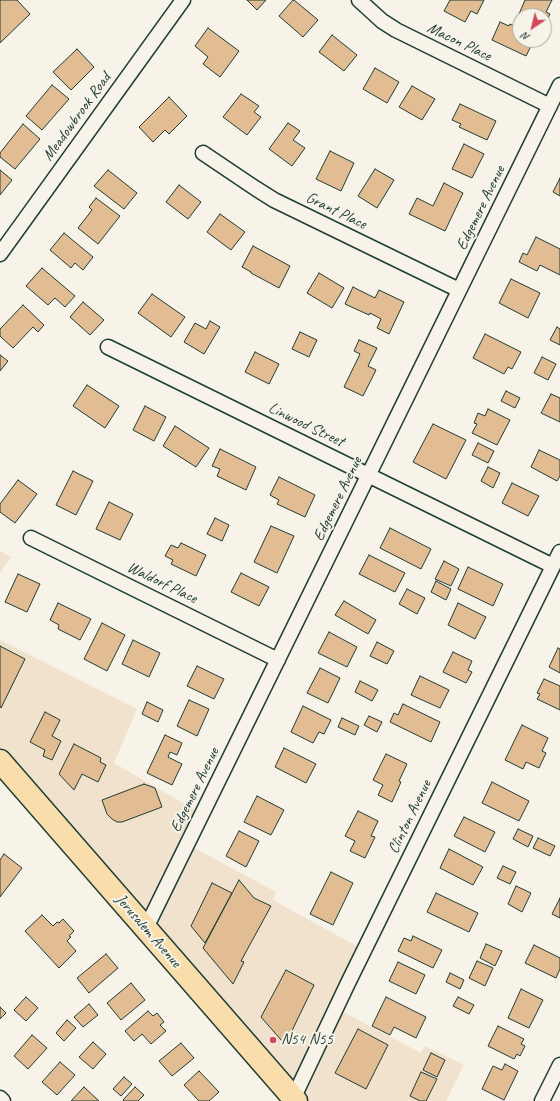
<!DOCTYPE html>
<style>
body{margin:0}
#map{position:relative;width:560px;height:1101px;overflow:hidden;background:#f7f3e8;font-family:Caveat,sans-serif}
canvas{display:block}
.north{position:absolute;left:512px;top:8px;width:40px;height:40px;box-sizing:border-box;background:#f7f3e8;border:1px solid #a1aaa0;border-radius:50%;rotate:215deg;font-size:11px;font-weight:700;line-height:16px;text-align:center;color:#1f3d34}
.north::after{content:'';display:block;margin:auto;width:14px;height:18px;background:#d1495b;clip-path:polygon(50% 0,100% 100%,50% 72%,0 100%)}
</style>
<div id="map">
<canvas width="560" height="1101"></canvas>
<div class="north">N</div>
</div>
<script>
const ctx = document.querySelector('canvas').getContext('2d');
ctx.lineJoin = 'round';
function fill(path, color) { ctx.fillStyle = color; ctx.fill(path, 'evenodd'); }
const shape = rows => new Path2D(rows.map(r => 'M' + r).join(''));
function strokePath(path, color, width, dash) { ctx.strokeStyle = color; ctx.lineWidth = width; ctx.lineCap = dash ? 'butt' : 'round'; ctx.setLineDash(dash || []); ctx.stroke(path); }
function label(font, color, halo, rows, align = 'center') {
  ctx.font = font + ' Caveat,sans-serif'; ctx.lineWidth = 4; ctx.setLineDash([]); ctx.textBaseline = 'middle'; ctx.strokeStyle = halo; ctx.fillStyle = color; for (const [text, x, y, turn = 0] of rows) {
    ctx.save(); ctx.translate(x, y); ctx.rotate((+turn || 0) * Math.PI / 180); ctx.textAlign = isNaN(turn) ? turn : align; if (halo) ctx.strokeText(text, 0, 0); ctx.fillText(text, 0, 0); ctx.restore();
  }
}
fill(shape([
 [0,551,11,557,0,573],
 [0,640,137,709,114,763,202,814,187,844,276,892,273,900,364,950,336,1008,421,1053,425,1046,464,1065,446,1101,292,1101,0,761]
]), '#f1e2ce');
const building = shape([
 [0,0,17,0,30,14,0,43,0,0],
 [247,0,266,0,257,10,247,0],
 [293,0,294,0,318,20,303,37,279,16,293,0],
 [450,0,484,0,477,14,471,11,465,22,444,11,450,0],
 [525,0,552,0,546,12,550,14,544,26,544,16,523,16,519,14,525,0],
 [500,22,509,26,510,24,520,29,520,40,534,40,526,56,492,40,500,22],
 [208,28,239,51,220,77,203,64,208,57,195,46,208,28],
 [332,35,357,55,344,71,319,52,332,35],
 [77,49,94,67,71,90,53,72,77,49],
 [375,68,399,82,387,103,363,89,375,68],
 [52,85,69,99,42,130,26,116,52,85],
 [412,86,435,99,422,120,399,107,412,86],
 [241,94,259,106,254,112,261,117,247,135,223,117,241,94],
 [169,97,187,116,169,134,165,130,153,142,139,127,169,97],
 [460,104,496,121,487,140,459,127,461,124,452,120,460,104],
 [288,123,300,131,293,140,305,148,292,166,269,149,288,123],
 [23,124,40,139,15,169,0,157,0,153,23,124],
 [464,144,484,154,472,178,452,169,464,144],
 [330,151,354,163,341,191,316,179,330,151],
 [375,169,394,180,377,208,358,196,375,169],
 [0,170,12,180,0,195,0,170],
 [108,170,137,193,124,209,94,186,108,170],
 [560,178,560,196,553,192,560,178],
 [444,183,463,193,445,231,409,214,417,198,433,206,444,183],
 [179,185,201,202,188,219,166,202,179,185],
 [96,198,120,216,98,244,78,228,92,210,89,207,96,198],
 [220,214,245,232,231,250,207,232,220,214],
 [64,233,93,257,83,270,75,263,71,268,50,250,64,233],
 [536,237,560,249,560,275,540,265,537,271,519,262,523,253,527,255,536,237],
 [253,246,290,266,279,288,251,273,251,272,242,267,253,246],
 [42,268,75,296,65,307,55,298,48,305,26,286,42,268],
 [319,273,344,288,332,308,307,293,319,273],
 [511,279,540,293,528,318,499,303,511,279],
 [353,287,375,298,379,290,404,302,389,334,377,328,381,319,370,313,369,315,345,304,353,287],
 [152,294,185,317,171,337,138,313,152,294],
 [83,302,104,320,90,335,70,317,83,302],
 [23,305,44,325,38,332,33,327,13,348,0,336,0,329,23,305],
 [210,321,220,327,204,354,184,342,195,323,206,329,210,321],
 [557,327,560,329,560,345,550,340,557,327],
 [300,332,317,340,309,357,292,349,300,332],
 [485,334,521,352,512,369,508,367,504,374,473,358,485,334],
 [359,340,377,348,368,366,376,370,363,396,344,387,360,354,354,351,359,340],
 [255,352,279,364,269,384,245,372,255,352],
 [0,355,8,361,0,371,0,355],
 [542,357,556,364,548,380,534,373,542,357],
 [87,385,119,406,105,428,73,406,87,385],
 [506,391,520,398,515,408,501,401,506,391],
 [551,394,560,398,560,422,541,413,551,394],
 [145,406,166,417,154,441,133,430,145,406],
 [488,409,510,420,497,445,472,433,477,424,474,423,478,413,485,416,488,409],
 [433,424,466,440,446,479,413,462,433,424],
 [175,426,209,448,196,467,163,446,175,426],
 [478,443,494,451,488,463,472,455,478,443],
 [220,449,256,467,246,490,217,476,220,469,212,466,220,449],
 [539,450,560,460,560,476,557,481,531,467,539,450],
 [488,467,500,473,493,488,481,481,488,467],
 [73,471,93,481,76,515,56,505,73,471],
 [279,477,315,495,305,517,277,504,279,500,270,495,279,477],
 [18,480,37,494,15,523,0,512,0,504,18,480],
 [512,483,539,496,528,516,502,503,512,483],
 [109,502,133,514,120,540,96,529,109,502],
 [215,518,229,525,222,541,207,534,215,518],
 [271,526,294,536,277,573,254,562,271,526],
 [390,528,431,549,421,569,380,548,390,528],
 [181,543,206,555,196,576,171,564,173,560,165,556,171,545,178,548,181,543],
 [369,555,405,573,395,592,359,574,369,555],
 [444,561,459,569,451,586,435,579,444,561],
 [468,567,503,584,493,606,458,589,468,567],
 [241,573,269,587,259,606,231,592,241,573],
 [18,574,40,584,27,612,5,602,18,574],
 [436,581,451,589,446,600,431,592,436,581],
 [407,589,425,598,417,614,399,604,407,589],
 [344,601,376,620,368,634,335,615,344,601],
 [58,603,91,619,80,640,58,629,59,625,50,620,58,603],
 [458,603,486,617,475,639,448,625,458,603],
 [102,623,125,635,107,671,84,659,102,623],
 [329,632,357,647,347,667,318,653,329,632],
 [133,640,160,653,149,677,122,664,133,640],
 [377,642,394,651,387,664,370,656,377,642],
 [0,646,25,659,1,708,0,707,0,646],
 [558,648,560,649,560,673,549,667,558,648],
 [453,652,472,661,468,670,472,672,466,683,443,672,453,652],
 [197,666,224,679,214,699,187,686,197,666],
 [320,668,340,678,328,703,307,693,320,668],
 [420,676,449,690,440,708,411,695,420,676],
 [544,679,560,686,560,710,537,699,540,694,537,693,544,679],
 [360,681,378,690,372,701,355,692,360,681],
 [189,700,209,709,197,736,177,726,189,700],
 [147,702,163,710,158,722,142,714,147,702],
 [403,704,440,722,431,742,390,722,394,713,398,715,403,704],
 [303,706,331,720,324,734,319,732,313,743,291,732,303,706],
 [45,712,60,720,52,736,61,741,52,760,43,756,45,750,30,742,45,712],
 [369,716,382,722,377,732,364,725,369,716],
 [342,718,359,726,355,735,338,727,342,718],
 [522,725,548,738,542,751,546,753,539,768,526,762,523,769,505,760,522,725],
 [165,735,182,743,177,755,170,752,168,757,182,764,172,785,147,773,165,735],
 [74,744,101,758,100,762,106,765,98,782,82,774,74,790,59,774,74,744],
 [284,748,316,764,306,783,275,767,284,748],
 [386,754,407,764,399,781,401,782,392,802,378,795,383,785,373,780,386,754],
 [492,782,529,801,519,821,482,803,492,782],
 [144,784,155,788,162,807,122,822,117,822,112,819,107,814,102,800,144,784],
 [257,796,284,810,271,835,244,822,257,796],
 [358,811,378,821,371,836,375,837,365,858,350,851,355,841,345,836,358,811],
 [464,817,495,832,485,852,454,836,464,817],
 [518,829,533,836,528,847,513,839,518,829],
 [239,831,259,841,246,867,226,856,239,831],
 [538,838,555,846,550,856,533,848,538,838],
 [449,849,483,867,473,885,440,868,449,849],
 [4,854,22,868,0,897,0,860,4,854],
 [503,866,516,872,510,884,497,878,503,866],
 [331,872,353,883,333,925,310,914,331,872],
 [239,880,254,898,271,906,241,961,244,962,233,984,203,948,239,880],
 [212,883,232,893,205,943,191,926,212,883],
 [516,886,531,893,522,912,508,904,516,886],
 [436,893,478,913,469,932,427,912,436,893],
 [560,898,560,918,552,914,560,898],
 [42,915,53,926,57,922,59,923,63,919,74,931,69,936,71,937,67,941,76,951,59,968,25,931,42,915],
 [413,936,442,950,433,968,398,951,404,938,411,941,413,936],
 [486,944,502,951,495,966,480,958,486,944],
 [534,945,560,958,560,969,556,978,525,963,534,945],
 [106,954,118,968,89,993,77,978,106,954],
 [477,961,493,968,485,986,469,978,477,961],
 [398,962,425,975,416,994,389,981,398,962],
 [286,970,314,985,288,1039,282,1041,261,1017,286,970],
 [450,973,464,980,460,989,446,982,450,973],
 [131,983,145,1000,121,1020,107,1003,131,983],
 [521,989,543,1000,529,1028,508,1018,521,989],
 [26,997,38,1008,26,1021,14,1010,26,997],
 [386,997,426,1017,416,1038,394,1027,390,1035,372,1026,386,997],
 [458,997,474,1005,469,1014,453,1006,458,997],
 [89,1004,98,1015,83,1027,74,1017,89,1004],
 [0,1007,6,1013,0,1019,0,1007],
 [148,1011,153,1016,157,1013,164,1022,160,1025,166,1031,151,1044,142,1034,134,1041,125,1031,148,1011],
 [67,1020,76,1028,64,1041,56,1033,67,1020],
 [498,1026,524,1039,521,1044,525,1046,520,1056,517,1054,514,1059,488,1046,498,1026],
 [358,1029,388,1045,366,1089,335,1073,358,1029],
 [32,1035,47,1048,28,1069,14,1056,32,1035],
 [93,1042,106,1054,93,1069,79,1057,93,1042],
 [181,1043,194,1058,172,1076,159,1061,181,1043],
 [431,1053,445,1060,437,1077,423,1070,431,1053],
 [60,1062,75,1075,57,1095,42,1082,60,1062],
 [505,1064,518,1071,504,1100,482,1089,493,1066,502,1070,505,1064],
 [199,1071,219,1092,209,1101,199,1101,184,1085,199,1071],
 [421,1072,437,1079,426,1101,420,1101,410,1096,421,1072],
 [124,1077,132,1084,121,1096,113,1089,124,1077],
 [84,1087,99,1101,71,1101,84,1087],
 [135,1087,144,1095,138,1101,124,1101,123,1100,135,1087]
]);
fill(building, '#e2bc93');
strokePath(building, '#1f3d34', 1);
const minor = shape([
 [359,0,382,21,396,30,550,106],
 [203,153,255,188,274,200,459,290],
 [0,254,183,0],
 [108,347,553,566],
 [31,538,278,660],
 [146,928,560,85],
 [0,1098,3,1101],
 [292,1101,348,983,560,552],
 [542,1101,560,1065]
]);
const primary = shape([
 [0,761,296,1101]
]);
strokePath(minor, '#1f3d34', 17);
strokePath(primary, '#1f3d34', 25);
strokePath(minor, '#f7f3e8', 14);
strokePath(primary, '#f9deab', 22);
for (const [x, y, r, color] of [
 [273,1040,4,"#d1495b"]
]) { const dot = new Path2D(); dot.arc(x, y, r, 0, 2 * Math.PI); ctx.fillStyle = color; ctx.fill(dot); strokePath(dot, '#f7f3e8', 1.5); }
label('16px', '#1f3d34', '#f7f3e8', [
 ["Macon Place",459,42,26],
 ["Meadowbrook Road",77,117,-54],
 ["Edgemere Avenue",481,208,-64],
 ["Grant Place",336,211,26],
 ["Linwood Street",306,425,26],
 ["Edgemere Avenue",338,499,-64],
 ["Waldorf Place",162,583,26],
 ["Edgemere Avenue",195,790,-64],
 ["Clinton Avenue",410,817,-64],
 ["Jerusalem Avenue",148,931,49]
]);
label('16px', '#1f3d34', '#f7f3e8', [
 ["N54 N55",281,1040]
], 'left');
</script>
